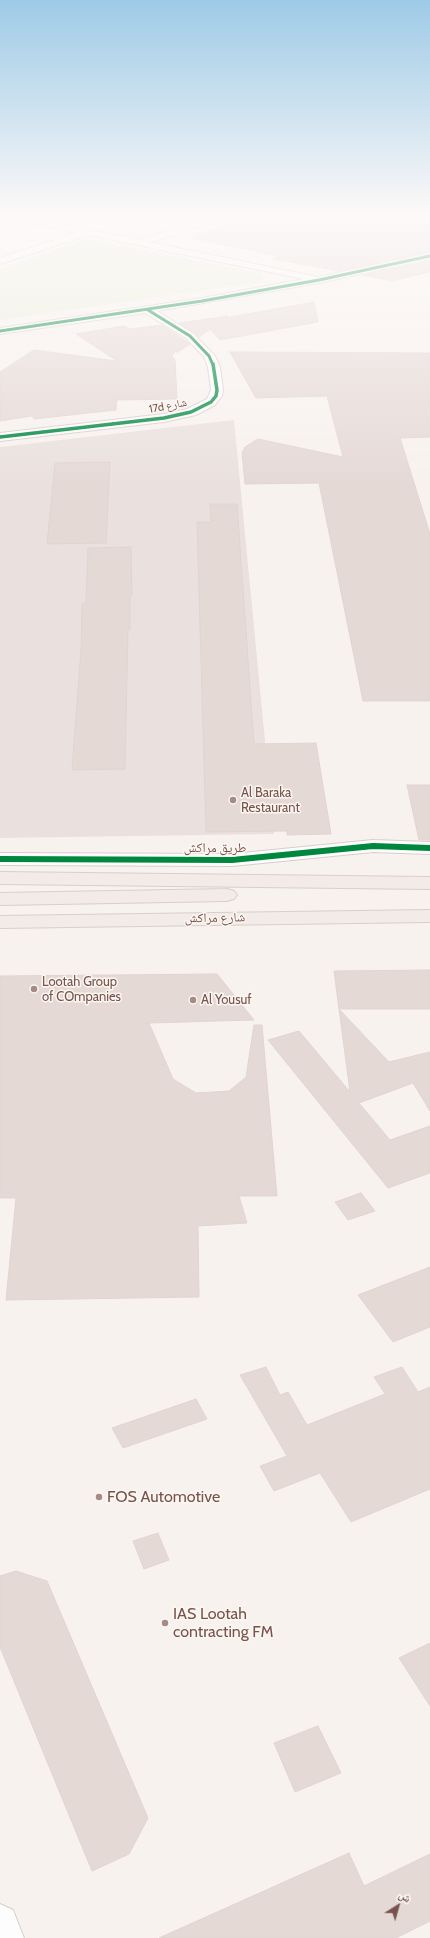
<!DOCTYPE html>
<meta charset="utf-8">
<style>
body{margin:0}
#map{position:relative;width:430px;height:1938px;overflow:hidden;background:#f8f2ef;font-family:Cabin,"Noto Naskh Arabic",sans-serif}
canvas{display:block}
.north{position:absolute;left:378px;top:1886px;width:40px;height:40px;-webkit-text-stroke:3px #fef6f1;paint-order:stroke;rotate:37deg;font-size:11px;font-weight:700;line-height:16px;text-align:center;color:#77534e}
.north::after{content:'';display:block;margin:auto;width:14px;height:18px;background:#77534e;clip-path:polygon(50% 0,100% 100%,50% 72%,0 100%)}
</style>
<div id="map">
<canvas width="430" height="1938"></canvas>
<div class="north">ش</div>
</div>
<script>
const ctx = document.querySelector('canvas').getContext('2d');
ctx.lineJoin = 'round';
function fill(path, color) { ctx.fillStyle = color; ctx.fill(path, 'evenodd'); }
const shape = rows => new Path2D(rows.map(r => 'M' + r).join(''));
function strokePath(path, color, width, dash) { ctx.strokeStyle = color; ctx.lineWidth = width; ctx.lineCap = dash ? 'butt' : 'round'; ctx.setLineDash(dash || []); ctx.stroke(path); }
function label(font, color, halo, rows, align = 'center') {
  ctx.font = font + ' Cabin,"Noto Naskh Arabic",sans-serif'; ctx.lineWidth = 3; ctx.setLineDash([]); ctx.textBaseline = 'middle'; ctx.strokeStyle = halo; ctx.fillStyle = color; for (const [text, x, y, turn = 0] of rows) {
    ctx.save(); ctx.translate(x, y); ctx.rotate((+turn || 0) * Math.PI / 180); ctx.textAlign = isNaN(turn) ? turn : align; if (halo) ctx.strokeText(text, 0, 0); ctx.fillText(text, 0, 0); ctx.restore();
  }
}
fill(shape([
 [234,420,274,834,0,838,0,447]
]), '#eae1de');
fill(shape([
 [93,240,263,274,262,282,0,320,0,269,80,241]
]), '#eaeeda');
const building = shape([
 [251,215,430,215,430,252,339,271,273,259,279,256,191,238,251,215],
 [430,261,430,272,392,281,362,275,430,261],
 [314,302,318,322,220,340,210,329,199,337,179,323,228,316,225,318,314,302],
 [162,325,190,344,178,352,174,352,172,356,175,360,177,399,117,400,116,410,34,419,32,416,0,421,0,372,34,350,117,361,76,334,124,326,130,329,162,325],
 [230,352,430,353,430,437,400,438,430,534,430,701,363,701,319,483,245,484,242,453,245,447,258,439,343,457,327,396,256,398,230,352],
 [110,462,106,543,47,544,55,463,110,462],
 [210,504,237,504,254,744,316,743,331,834,287,835,287,831,206,832,197,522,211,522,210,504],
 [131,547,132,596,130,596,130,630,128,630,125,769,72,770,81,650,82,603,86,603,88,548,131,547],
 [407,785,430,785,430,840,419,840,407,785],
 [430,970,430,1009,339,1009,389,1062,430,1052,430,1111,413,1083,359,1103,390,1140,430,1126,430,1173,388,1188,268,1040,299,1031,350,1092,334,971,430,970],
 [217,974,254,1020,149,1023,173,1079,196,1093,229,1091,246,1077,254,1025,262,1025,277,1196,239,1196,247,1223,198,1226,199,1297,6,1300,16,1198,0,1198,0,976,217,974],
 [361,1193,375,1211,348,1220,335,1202,361,1193],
 [430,1267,430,1327,393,1342,358,1295,430,1267],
 [266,1367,280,1395,288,1392,307,1425,385,1394,374,1377,402,1367,418,1392,430,1387,430,1489,351,1522,320,1473,274,1491,260,1466,287,1456,240,1375,266,1367],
 [196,1399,207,1419,123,1448,112,1428,196,1399],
 [158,1533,169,1560,144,1569,133,1541,158,1533],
 [16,1571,47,1581,148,1818,129,1854,92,1871,0,1647,0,1576,16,1571],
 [430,1643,430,1706,399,1658,430,1643],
 [318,1726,341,1773,295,1792,274,1743,318,1726],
 [349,1853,364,1886,430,1854,430,1921,396,1938,159,1938,349,1853]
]);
fill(building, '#e5d9d6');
strokePath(building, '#e1d4d1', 1);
const minor = shape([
 [0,215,17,215,139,240,191,223,166,217,164,215,183,215,201,219,211,215,225,215,179,234,149,242,318,277,430,253,430,259,319,283,157,311,194,334,215,356,220,367,223,390,222,396,215,405,196,415,164,422,0,441,0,433,164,414,187,409,207,399,211,390,208,367,204,357,186,338,145,313,0,334,0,328,202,298,304,279,88,235,0,264,0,258,76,233,2,218,0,215],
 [373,840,430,842,430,854,373,852,232,866,0,865,0,853,232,854,373,840],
 [0,1904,13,1910,24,1938,0,1938,0,1904]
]);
const major = shape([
 [0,872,430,877,430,889,0,884,0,872],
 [227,889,234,891,237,895,234,899,227,901,0,905,0,893,227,889],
 [430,910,430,922,0,928,0,916,430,910]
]);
strokePath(minor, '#d7cecc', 2);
strokePath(major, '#d9cecc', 2);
fill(minor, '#fefdfd');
fill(major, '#f2ebe7');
strokePath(shape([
 [148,310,190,336,209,356,213,365],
 [0,331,202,301,319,280,430,256]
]), '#00873e', 3);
strokePath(shape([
 [0,437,164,418,191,412,211,402,216,396,217,390,213,364]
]), '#00873e', 3.5);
strokePath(shape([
 [0,859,232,860,373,846,430,848]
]), '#00873e', 6);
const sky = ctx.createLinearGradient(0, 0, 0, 486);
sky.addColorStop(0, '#9ecae7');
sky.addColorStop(0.44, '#fcf9f8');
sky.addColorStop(1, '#fcf9f800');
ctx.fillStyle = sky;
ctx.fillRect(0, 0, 430, 486);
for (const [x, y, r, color] of [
 [233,800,4,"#a48b86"],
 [34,989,4,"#a48b86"],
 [193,1000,4,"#a48b86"],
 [99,1497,4,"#a48b86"],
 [165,1623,4,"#a48b86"]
]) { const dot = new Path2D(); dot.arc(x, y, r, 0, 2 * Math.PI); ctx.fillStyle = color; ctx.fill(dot); strokePath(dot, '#fef6f1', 1.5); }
label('11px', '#77534e', '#fef6f1', [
 ["17d شارع",168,406,-11]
]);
label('13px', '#77534e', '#fef6f1', [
 ["Al Baraka",241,793],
 ["Restaurant",241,808],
 ["Lootah Group",42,982],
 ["of COmpanies",42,997],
 ["Al Yousuf",201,1000]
], 'left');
label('13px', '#77534e', '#fef6f1', [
 ["طريق مراكش",215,848],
 ["شارع مراكش",215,918,-1]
]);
label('16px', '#77534e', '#fef6f1', [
 ["FOS Automotive",107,1497],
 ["IAS Lootah",173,1614],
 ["contracting FM",173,1632]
], 'left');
</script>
